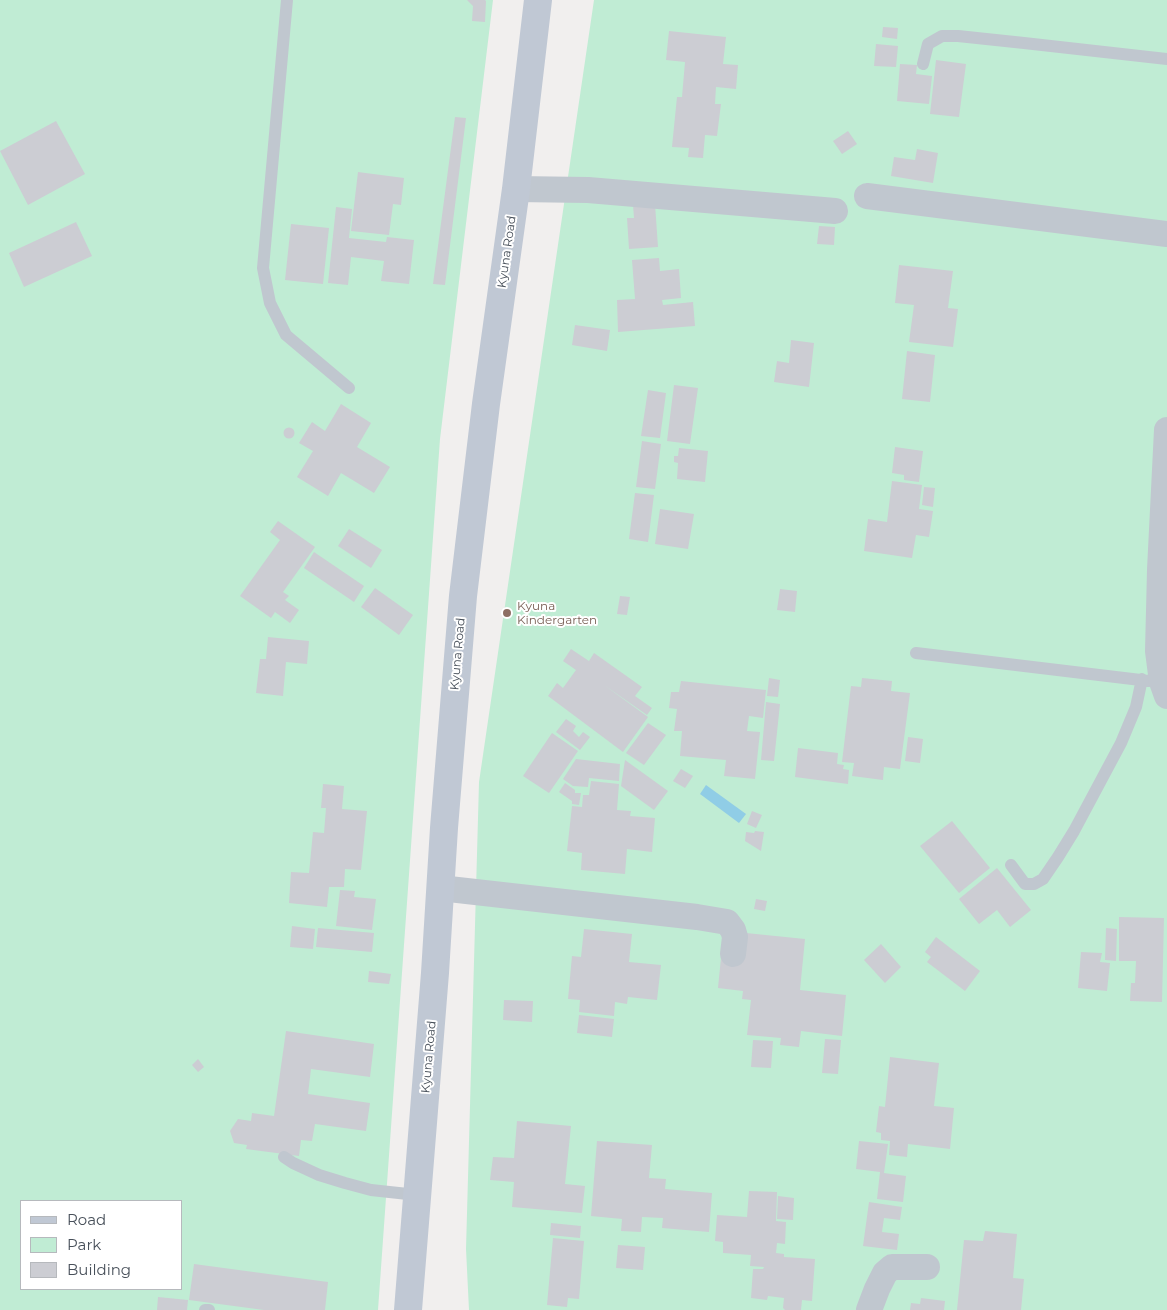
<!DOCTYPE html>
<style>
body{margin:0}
#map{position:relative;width:1167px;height:1310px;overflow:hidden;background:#f1efee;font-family:Montserrat,sans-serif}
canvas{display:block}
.legend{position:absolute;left:20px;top:1200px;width:162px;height:90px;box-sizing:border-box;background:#fff;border:1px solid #b6b9bd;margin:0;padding:6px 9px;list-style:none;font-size:15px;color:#48505a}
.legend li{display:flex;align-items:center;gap:10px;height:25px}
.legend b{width:25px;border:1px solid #b6b9bd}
</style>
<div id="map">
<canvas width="1167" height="1310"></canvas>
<ul class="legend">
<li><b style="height:6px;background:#c0c8d4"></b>Road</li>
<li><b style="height:14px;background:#c0ecd4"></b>Park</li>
<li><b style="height:14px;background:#cccdd3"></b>Building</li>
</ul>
</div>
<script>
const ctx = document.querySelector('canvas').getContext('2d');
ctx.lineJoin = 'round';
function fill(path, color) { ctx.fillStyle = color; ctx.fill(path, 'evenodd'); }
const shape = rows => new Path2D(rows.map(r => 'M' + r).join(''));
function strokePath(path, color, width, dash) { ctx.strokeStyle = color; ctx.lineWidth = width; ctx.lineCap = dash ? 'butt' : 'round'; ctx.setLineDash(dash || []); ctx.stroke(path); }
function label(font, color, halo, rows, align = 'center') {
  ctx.font = font + ' Montserrat,sans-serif'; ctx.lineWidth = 4; ctx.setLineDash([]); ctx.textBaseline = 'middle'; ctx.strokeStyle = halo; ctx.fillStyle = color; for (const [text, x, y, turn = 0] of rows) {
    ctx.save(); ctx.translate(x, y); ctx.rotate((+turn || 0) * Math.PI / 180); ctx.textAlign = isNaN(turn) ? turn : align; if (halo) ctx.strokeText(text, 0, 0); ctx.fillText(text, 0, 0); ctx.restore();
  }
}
fill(shape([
 [0,0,493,0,440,439,378,1310,0,1310],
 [21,1201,181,1201,181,1289,21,1289],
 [594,0,1167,0,1167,1310,469,1310,466,1249,479,782]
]), '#c0ecd4');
fill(shape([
 [706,785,746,814,739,823,700,794]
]), '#90cde6');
fill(shape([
 [467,0,485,0,486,1,485,22,472,21,473,6],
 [883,27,898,28,897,39,882,37],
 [669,31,726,37,723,64,738,65,736,89,716,87,715,104,721,104,717,136,705,135,703,158,688,157,689,148,672,147,677,97,682,97,685,62,666,60],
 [876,44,898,46,896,67,874,66],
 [936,60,966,64,959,117,930,114],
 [900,64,917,65,916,74,932,76,929,104,897,101],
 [455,117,466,118,445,285,433,284],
 [56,121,85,174,28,205,0,151],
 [848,131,857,144,842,154,833,141],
 [917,149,938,153,933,183,891,176,894,157,915,160],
 [358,172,404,178,401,205,393,204,389,235,351,231],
 [655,204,658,247,629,249,627,218,634,218,633,205],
 [336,207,352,209,349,238,386,242,387,237,414,240,409,284,381,281,384,261,351,257,348,285,328,283],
 [76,222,92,256,24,287,9,253],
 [291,224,329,228,323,284,285,280],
 [819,226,835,227,834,245,817,244],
 [659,258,660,271,679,269,681,298,662,300,663,305,693,302,695,326,618,332,617,300,635,299,632,260],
 [899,265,953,271,948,308,958,309,953,347,909,342,914,305,895,303],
 [575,325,610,330,607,351,572,345],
 [791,340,814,343,809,387,774,382,777,361,789,363],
 [907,351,935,355,930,402,902,399],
 [674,385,698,388,690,444,667,441],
 [648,390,666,393,660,438,641,436],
 [341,404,371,423,357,447,390,467,374,493,341,473,328,496,297,477,313,451,299,443,312,422,325,431],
 '283.5 433a5.5 5.5 0 1 1 11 0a5.5 5.5 0 1 1-11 0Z',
 [642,441,661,444,655,489,636,487],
 [895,447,923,451,919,482,904,480,904,475,892,473],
 [679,448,708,451,705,482,677,479,678,463,674,462,674,456,678,456],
 [892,481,922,485,919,509,933,511,929,537,916,535,912,558,864,551,868,519,887,522],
 [924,487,935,488,933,507,922,505],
 [635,493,654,495,648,542,629,539],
 [660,509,694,514,688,549,655,544],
 [278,521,315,547,283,592,289,596,285,600,299,610,290,623,275,612,271,618,240,596,280,540,270,532],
 [349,529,382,550,371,568,338,546],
 [314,552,364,586,354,602,304,568],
 [375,588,413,615,399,635,361,607],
 [780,589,797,591,795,612,777,610],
 [620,596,630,597,627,615,617,614],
 [268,637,309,641,307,664,286,662,283,696,256,693,260,659,266,659],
 [571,649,589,661,594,653,642,687,635,696,652,708,647,715,604,685,648,717,623,752,548,696,557,683,563,688,576,670,563,661],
 [769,678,780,680,778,697,767,696],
 [862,678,892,681,891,691,910,693,900,769,884,767,883,780,852,776,854,763,842,762,851,686,861,687],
 [681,681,766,690,763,718,749,716,747,731,760,732,755,779,724,776,726,760,680,756,682,731,674,731,677,709,669,708,671,692,679,692],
 [766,702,780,704,774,761,761,760],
 [566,719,576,726,573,731,579,737,583,732,590,737,580,750,556,732],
 [648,723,666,735,644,765,626,753],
 [552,733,578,751,549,793,523,776],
 [908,737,923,739,920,763,905,761],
 [798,748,838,753,837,764,844,765,843,769,849,770,848,784,795,777],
 [576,759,620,764,619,781,589,778,588,787,573,786,563,779],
 [625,760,668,791,654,810,621,786],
 [681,769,693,776,685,788,673,781],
 [591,781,619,784,617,810,631,811,630,816,655,818,652,852,627,849,625,874,581,870,582,853,567,851,572,806,582,807,583,795,589,795],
 [565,783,575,790,575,793,581,793,579,805,572,804,572,801,559,792],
 [323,784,344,786,342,809,367,811,361,870,345,869,344,887,329,887,327,907,289,903,291,872,309,873,313,832,324,833,326,808,321,808],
 [752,811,762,815,756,828,747,824],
 [952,821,990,868,959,893,920,846],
 [755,831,764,832,761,851,745,841,746,832,754,833],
 [997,868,1031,910,1010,927,997,910,979,924,959,899],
 [340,890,355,891,354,897,376,899,372,930,336,926],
 [756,899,767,901,765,911,754,909],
 [1119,917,1164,918,1162,1002,1130,1001,1131,983,1135,983,1136,961,1119,961],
 [292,926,315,929,313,949,290,947],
 [318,928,374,933,372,952,316,947],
 [1106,928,1117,929,1116,961,1105,960],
 [584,929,632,934,629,962,661,965,657,1000,628,997,627,1004,615,1002,614,1016,579,1012,580,1000,568,999,572,956,581,957],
 [746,933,805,939,800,990,846,995,842,1036,801,1031,799,1047,780,1045,781,1038,747,1035,751,1000,742,999,743,991,718,988,721,958,743,960],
 [936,937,980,971,965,991,927,962,931,957,925,952],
 [881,944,901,967,885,983,864,960],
 [1081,952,1102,953,1100,962,1110,963,1107,991,1078,988],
 [369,971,391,974,389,984,368,982],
 [504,1000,533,1001,532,1022,503,1020],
 [579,1015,614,1019,612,1037,577,1033],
 [286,1031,374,1044,370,1077,311,1069,308,1094,370,1103,366,1131,315,1124,312,1141,301,1140,299,1156,246,1149,247,1145,234,1143,230,1131,238,1119,251,1121,252,1113,274,1116],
 [825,1039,841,1040,838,1074,822,1073],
 [753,1040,773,1041,771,1068,751,1067],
 [890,1057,939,1063,934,1106,954,1108,950,1149,908,1144,907,1157,889,1155,890,1141,881,1140,881,1133,876,1132,879,1106,885,1107],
 [198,1059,204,1067,198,1072,192,1065],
 [517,1121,571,1126,565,1184,585,1186,582,1213,512,1207,514,1182,490,1180,493,1157,514,1158],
 [597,1141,652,1145,649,1178,666,1179,665,1189,712,1193,709,1232,662,1228,663,1218,642,1217,641,1232,621,1231,622,1219,591,1216],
 [859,1141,888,1144,884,1173,906,1176,903,1202,877,1199,880,1172,856,1169],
 [749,1191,777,1192,776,1221,786,1222,785,1244,777,1243,776,1253,784,1254,784,1257,815,1259,812,1301,802,1300,801,1310,785,1310,783,1308,784,1298,768,1296,767,1300,751,1298,753,1269,763,1269,764,1267,750,1266,751,1255,723,1253,723,1242,715,1241,717,1215,747,1217],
 [778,1196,794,1198,793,1220,777,1219],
 [869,1202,902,1207,900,1220,884,1218,882,1232,899,1234,897,1250,863,1246],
 [551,1223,581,1226,580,1238,550,1235],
 [985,1231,1017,1234,1013,1278,1024,1279,1021,1310,957,1310,964,1240,983,1241],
 [553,1238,584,1241,579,1299,568,1298,567,1307,547,1305],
 [618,1245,645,1247,643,1270,616,1268],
 [194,1264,328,1282,325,1310,264,1310,189,1300],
 [158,1297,188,1300,187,1310,157,1310],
 [921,1298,945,1301,944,1310,910,1310,911,1303,920,1304]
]), '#cccdd3');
strokePath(shape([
 [287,0,263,268,270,303,286,335,349,388],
 [923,64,928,44,942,36,958,36,1024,43,1167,59],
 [916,653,1149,681],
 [1011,865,1025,884,1034,884,1043,879,1058,857,1074,831,1121,743,1136,707,1142,679],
 [284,1157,293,1163,319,1175,345,1183,371,1190,417,1195],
 [205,1310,209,1310]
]), '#c0c7cf', 12);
strokePath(shape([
 [516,189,588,190,835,211],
 [867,196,1167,234],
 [1167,430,1160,570,1158,651,1162,682,1167,696],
 [440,888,697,917,727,922,733,930,735,937,733,954],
 [869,1310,877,1289,885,1273,892,1267,927,1267]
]), '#c0c7cf', 26);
strokePath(shape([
 [408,1310,435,973,444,828,463,596,486,404,516,189,538,0]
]), '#c0c8d4', 28);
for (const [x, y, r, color] of [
 [507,613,5,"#8d6e63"]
]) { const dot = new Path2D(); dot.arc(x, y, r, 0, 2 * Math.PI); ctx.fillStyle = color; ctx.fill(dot); strokePath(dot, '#fff', 2); }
label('12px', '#48505a', '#fff', [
 ["Kyuna Road",507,252,-82],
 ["Kyuna Road",458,654,-85],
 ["Kyuna Road",429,1057,-85]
]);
label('12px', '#785e54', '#fff', [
 ["Kyuna",517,606],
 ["Kindergarten",517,620]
], 'left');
</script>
